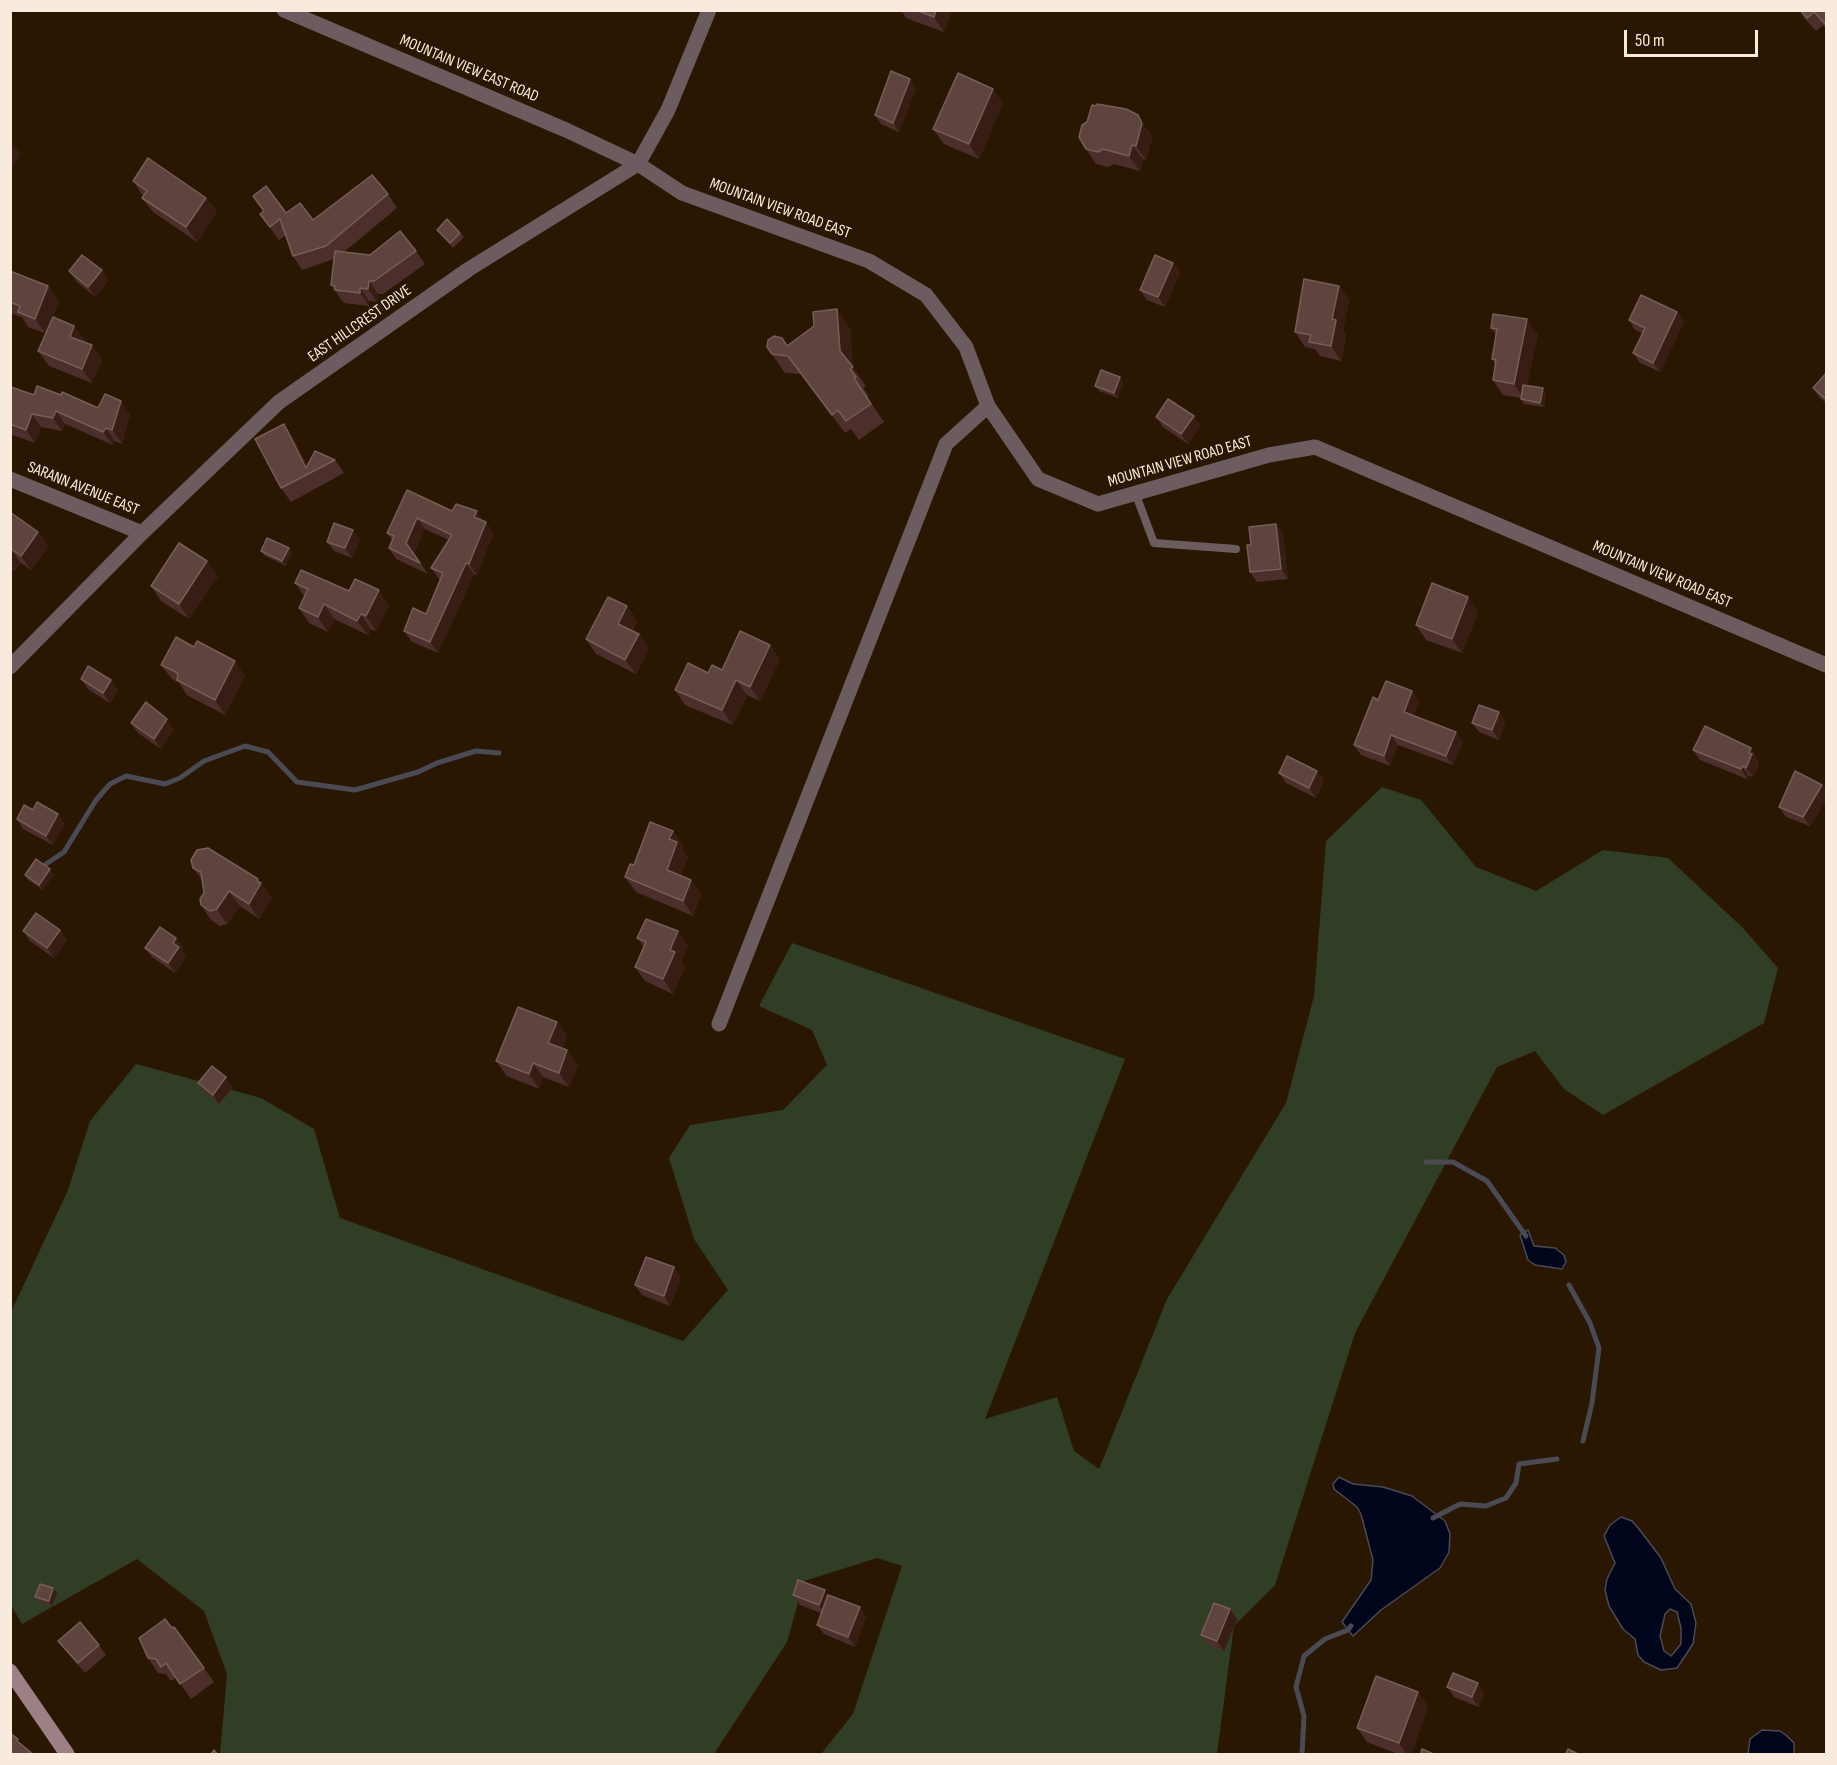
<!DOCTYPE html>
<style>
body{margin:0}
#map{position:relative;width:1837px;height:1765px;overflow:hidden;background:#2a1701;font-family:"Sofia Sans Condensed",sans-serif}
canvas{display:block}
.frame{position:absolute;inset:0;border:12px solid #f8ebdd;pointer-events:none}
.scale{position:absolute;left:1624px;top:30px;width:134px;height:27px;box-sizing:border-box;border:3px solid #f8ebdd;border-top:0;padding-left:8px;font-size:18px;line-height:21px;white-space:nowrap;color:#f8ebdd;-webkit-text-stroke:4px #2a1701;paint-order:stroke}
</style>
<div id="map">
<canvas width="1837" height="1765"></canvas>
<div class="frame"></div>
<div class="scale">50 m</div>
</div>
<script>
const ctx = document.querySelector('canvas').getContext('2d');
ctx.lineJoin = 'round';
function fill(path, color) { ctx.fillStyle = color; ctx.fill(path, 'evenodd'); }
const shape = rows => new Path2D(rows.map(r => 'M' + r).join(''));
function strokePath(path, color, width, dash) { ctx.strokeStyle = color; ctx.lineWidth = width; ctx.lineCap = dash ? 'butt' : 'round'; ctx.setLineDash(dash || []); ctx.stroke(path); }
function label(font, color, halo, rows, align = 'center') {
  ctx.font = font + ' "Sofia Sans Condensed",sans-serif'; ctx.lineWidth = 6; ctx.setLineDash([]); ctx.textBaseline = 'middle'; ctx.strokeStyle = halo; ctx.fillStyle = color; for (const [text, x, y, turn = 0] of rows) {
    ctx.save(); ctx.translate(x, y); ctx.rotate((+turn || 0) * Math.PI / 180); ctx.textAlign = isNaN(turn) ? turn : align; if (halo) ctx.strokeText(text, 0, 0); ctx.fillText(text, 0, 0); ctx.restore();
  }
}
fill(shape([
 [1382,787,1421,800,1476,867,1536,891,1603,850,1668,858,1742,927,1778,968,1764,1023,1603,1115,1564,1089,1535,1051,1497,1067,1355,1333,1275,1585,1234,1626,1217,1754,821,1754,853,1714,902,1566,877,1558,804,1581,787,1642,714,1754,220,1754,227,1674,204,1611,137,1559,22,1624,11,1605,11,1312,68,1190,90,1121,136,1064,261,1098,314,1129,340,1218,683,1341,728,1290,694,1239,669,1158,690,1125,783,1110,827,1065,812,1030,759,1006,792,943,1125,1059,985,1419,1057,1397,1074,1451,1099,1469,1167,1299,1286,1103,1314,996,1326,841]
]), '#2f3e25');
const water = shape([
 [1528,1230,1534,1246,1555,1248,1564,1255,1566,1262,1562,1269,1535,1265,1528,1260,1520,1235,1528,1230],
 [1339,1477,1353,1484,1383,1487,1412,1496,1445,1521,1450,1534,1449,1552,1440,1568,1381,1610,1353,1636,1342,1622,1371,1580,1373,1560,1361,1514,1357,1507,1334,1489,1333,1484,1339,1477],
 [1621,1517,1632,1521,1639,1529,1661,1558,1675,1589,1691,1604,1696,1623,1693,1644,1677,1668,1661,1670,1644,1662,1638,1655,1635,1639,1623,1629,1609,1606,1605,1590,1607,1579,1615,1563,1604,1536,1610,1525,1621,1517],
 [1670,1609,1677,1612,1681,1628,1681,1644,1671,1656,1664,1651,1660,1636,1665,1614,1670,1609],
 [1762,1730,1780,1731,1787,1736,1794,1743,1794,1754,1748,1754,1750,1739,1762,1730]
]);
fill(water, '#00051b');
strokePath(water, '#4a4a55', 1.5);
strokePath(shape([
 [46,864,64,852,96,800,110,784,126,776,165,784,180,778,204,761,245,746,268,752,297,782,355,790,418,772,437,763,476,751,499,753],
 [1426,1162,1453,1162,1487,1181,1526,1236],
 [1569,1285,1590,1323,1599,1348,1592,1403,1583,1441],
 [1433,1518,1460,1504,1486,1506,1506,1498,1516,1483,1519,1464,1557,1459],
 [1302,1754,1304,1716,1296,1687,1304,1656,1325,1639,1348,1630,1351,1626]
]), '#4a4a55', 5);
strokePath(shape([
 [1136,495,1154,543,1236,549]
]), '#6d5c5f', 8);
strokePath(shape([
 [284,10,566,130,638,164,682,193,869,261,926,295,966,347,988,406,1038,479,1098,504,1269,455,1315,447,1826,665],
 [10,479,142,533],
 [10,667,142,533,279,402,469,269,638,164,668,110,709,10],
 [719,1024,946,444,988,406]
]), '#6d5c5f', 15);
strokePath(shape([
 [10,1671,67,1754]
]), '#9c8085', 15);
fill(shape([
 [901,10,952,10,944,32,906,18],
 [1799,10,1827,10,1827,29,1823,25,1816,31,1805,19],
 [916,88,899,132,881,124,875,115],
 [1003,103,979,159,944,144,933,129],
 [1148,130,1152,138,1146,160,1143,159,1140,171,1114,164,1108,167,1096,164,1086,149],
 [133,181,206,198,217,212,197,242,153,212,142,198,143,196],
 [388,194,397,208,344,252,370,255,416,251,425,264,383,294,378,294,377,302,369,301,369,306,344,303,340,298,331,285,334,259,302,270,293,256,286,235,279,240,260,214,286,213,313,220],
 [437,230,460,233,464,237,453,248],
 [1173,263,1180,272,1165,307,1147,300,1140,290],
 [10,271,48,286,59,301,45,333,28,327,22,317,10,313],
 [69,271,109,280,95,297,76,281],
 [1339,286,1349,300,1343,330,1346,335,1341,361,1320,356,1315,349,1305,347,1295,332],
 [1677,312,1684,322,1660,372,1640,363,1633,353,1642,333,1635,330,1629,320],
 [74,326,85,341,84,342,92,345,102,360,92,383,49,366,38,351],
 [850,328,853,368,866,386,863,388,869,396,867,397,884,422,859,440,851,429,845,433,801,374,785,373,767,347,787,346],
 [1491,328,1538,334,1527,385,1546,393,1544,407,1524,404,1521,398,1503,395,1493,380,1495,364,1492,359,1496,335],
 [1827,372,1827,404,1820,398,1813,388],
 [1123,382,1118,398,1099,391,1095,386],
 [11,387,34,395,130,414,122,444,115,441,113,445,65,424,62,431,41,427,35,443,10,434],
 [1156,417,1201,426,1188,444,1163,427],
 [293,437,307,465,335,460,344,473,291,502,281,488],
 [407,490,452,511,486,522,493,534,477,575,474,574,438,653,412,642,404,631,426,614,441,579,439,579,431,568,449,540,425,529,414,553,428,574,396,559,389,548,392,540,387,533],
 [10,512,38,532,49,547,31,570,21,563,15,571,10,567],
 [353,530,360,540,352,558,334,551,327,542],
 [1283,534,1288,579,1257,582,1250,572,1251,545],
 [289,548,292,552,286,566,265,556,261,551],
 [218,576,189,619,161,601,151,586],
 [295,583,349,591,389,605,376,631,371,629,368,635,334,619,328,632,309,623,299,608,304,596],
 [1468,597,1478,612,1462,653,1426,640,1416,625],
 [627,606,637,621,632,631,639,634,649,649,636,674,596,654,586,639],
 [194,647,245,676,225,715,187,695,179,683,172,679,161,665],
 [780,659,760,701,747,695,733,725,685,705,675,690,708,673],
 [81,679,118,690,110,703,88,689],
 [1412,691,1419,701,1413,716,1463,742,1453,765,1398,745,1390,766,1361,755,1354,745,1378,700],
 [1499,712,1505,722,1499,740,1479,732,1472,723],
 [131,723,174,729,161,749,138,733],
 [1693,750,1757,758,1757,760,1759,764,1753,777,1749,776,1747,779,1700,760],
 [1317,771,1324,780,1316,798,1286,783,1279,773],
 [1822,785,1827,792,1827,799,1810,826,1786,817,1779,807],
 [33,810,65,824,53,845,23,829,17,819],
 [673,831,683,845,682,849,688,857,680,876,691,880,701,894,693,916,636,892,625,877,634,865],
 [193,868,258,879,272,898,259,919,240,906,227,924,220,926,211,920,201,905,204,893,202,880],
 [54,874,43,890,28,880,25,875],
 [60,930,67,940,54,958,30,941,23,931],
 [176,938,183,948,182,950,186,957,175,973,152,957,145,948],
 [637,938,688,945,681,962,685,967,673,994,645,981,635,967,644,947],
 [557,1022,567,1036,562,1048,578,1065,569,1087,543,1077,539,1089,507,1076,496,1061],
 [198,1083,233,1087,219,1104,205,1093],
 [681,1277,670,1306,642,1295,635,1285],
 [53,1588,57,1593,52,1606,39,1602,35,1597],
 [793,1595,828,1595,860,1607,866,1617,855,1647,824,1634,817,1625,821,1613,800,1605],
 [1230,1609,1237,1619,1224,1651,1208,1645,1201,1635],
 [174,1627,214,1682,191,1699,176,1678,171,1681,166,1674,158,1673,148,1658],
 [58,1641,99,1645,106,1655,85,1673,65,1650],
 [1447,1687,1484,1693,1479,1707,1454,1697],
 [1418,1692,1428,1707,1411,1755,1400,1755,1367,1742,1357,1728]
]), '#4c2f2c');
fill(shape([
 [936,10,952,10,944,32,934,17],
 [910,79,916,88,899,132,893,123],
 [993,89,1003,103,979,159,969,144],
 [1138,115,1152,138,1146,160,1136,146],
 [14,145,21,155,10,168,10,149],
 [1132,145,1143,159,1140,171,1129,156],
 [206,198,217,212,197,242,186,227],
 [1173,263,1180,272,1165,307,1158,297],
 [102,270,109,280,95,297,88,287],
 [369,281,378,294,377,302,368,289],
 [48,286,59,301,45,333,35,319],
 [1339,286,1349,300,1343,330,1346,335,1341,361,1331,346,1332,319],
 [360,288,369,301,369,306,360,293],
 [837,309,850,328,853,368,840,351],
 [1677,312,1684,322,1660,372,1653,363],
 [1527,319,1538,334,1524,399,1514,384],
 [74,326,85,341,80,352,70,337],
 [92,345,102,360,92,383,82,369],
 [1120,377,1123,382,1118,398,1114,393],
 [1543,388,1546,393,1544,407,1540,403],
 [121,401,130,414,122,444,112,430],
 [56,411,65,424,62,431,53,418],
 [32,414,41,427,35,443,26,430],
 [1194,416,1201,426,1188,444,1181,434],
 [284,424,293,437,311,472,306,468],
 [106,428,115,441,113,445,103,432],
 [477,511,484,523,474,517],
 [417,518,425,529,413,554,406,543],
 [486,522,493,534,477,575,469,564],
 [1276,524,1283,534,1288,579,1281,569],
 [353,530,360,540,352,558,345,548],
 [38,532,49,547,31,570,21,556],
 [10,548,21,563,15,571,10,564],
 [289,548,292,552,286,566,282,561],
 [207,561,218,576,189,619,179,604],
 [466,563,474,574,438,653,430,642],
 [379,590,389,605,376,631,366,616],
 [1468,597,1478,612,1462,653,1452,639],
 [324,604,334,619,328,632,318,617],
 [627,606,637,621,628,638,618,624],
 [361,614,371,629,368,635,357,621],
 [639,634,649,649,636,674,625,660],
 [770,645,780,659,760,701,750,687],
 [235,661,245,676,225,715,215,700],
 [111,680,118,690,110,703,103,693],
 [736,680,747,695,733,725,722,710],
 [1412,691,1419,701,1411,722,1404,712],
 [1499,712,1505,722,1499,740,1492,730],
 [167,719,174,729,161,749,154,739],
 [1456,732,1463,742,1453,765,1446,756],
 [1391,735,1398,745,1390,766,1384,756],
 [1751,748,1757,758,1757,760,1759,764,1753,777,1746,768],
 [1742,766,1749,776,1747,779,1741,769],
 [1317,771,1324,780,1316,798,1309,788],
 [1822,785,1827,792,1827,799,1810,826,1803,817],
 [58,814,65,824,53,845,46,836],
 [673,831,683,845,682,849,688,857,677,885,667,870,669,839],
 [50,869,54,874,43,890,39,885],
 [258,879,272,898,259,919,249,904],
 [691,880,701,894,693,916,683,901],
 [229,891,240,906,227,924,217,909],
 [60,930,67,940,54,958,47,948],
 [678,931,688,945,681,962,685,967,673,994,663,979,670,950],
 [176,938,183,948,182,950,186,957,175,973,168,963,173,943],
 [557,1022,567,1036,559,1058,548,1043],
 [567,1050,578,1065,569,1087,559,1073],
 [533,1063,543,1077,539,1089,529,1074],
 [226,1077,233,1087,219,1104,213,1095],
 [674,1267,681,1277,670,1306,664,1296],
 [53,1588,57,1593,52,1606,49,1601],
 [825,1590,832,1600,826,1615,819,1605],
 [860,1607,866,1617,855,1647,848,1637],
 [1230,1609,1237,1619,1224,1651,1217,1641],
 [1478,1683,1484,1693,1479,1707,1472,1697],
 [1418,1692,1428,1707,1411,1755,1407,1755,1399,1743]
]), '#371d13');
const building = shape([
 [916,10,936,10,934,17,916,10],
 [1800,10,1827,10,1827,26,1814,12,1807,18,1800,10],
 [891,71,910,79,893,123,875,115,891,71],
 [958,73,993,89,969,144,933,129,958,73],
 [1097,104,1126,109,1138,115,1142,123,1136,146,1132,145,1129,156,1103,149,1098,152,1086,149,1079,137,1082,125,1087,122,1092,105,1096,106,1097,104],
 [148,158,206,198,186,227,142,198,147,191,133,181,148,158],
 [372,175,388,194,326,246,293,256,280,219,270,227,260,214,264,211,253,196,266,186,286,213,300,203,313,220,372,175],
 [447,219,460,233,450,243,437,230,447,219],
 [400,231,416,251,374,281,369,281,368,289,360,288,360,293,335,290,335,286,331,285,335,251,370,255,400,231],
 [82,255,102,270,88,287,69,271,82,255],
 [1155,255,1173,263,1158,297,1140,290,1155,255],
 [10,271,48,286,35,319,18,312,20,306,10,302,10,271],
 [1304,279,1339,286,1332,319,1336,320,1331,346,1309,342,1311,335,1295,332,1304,279],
 [1641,295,1677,312,1653,363,1633,353,1645,328,1629,320,1641,295],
 [837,309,840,351,853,367,850,369,856,377,854,378,871,404,846,421,838,410,832,415,788,356,772,354,767,347,768,340,774,336,782,338,787,346,814,326,813,312,837,309],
 [1493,314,1527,319,1514,384,1493,380,1496,360,1492,359,1497,329,1491,328,1493,314],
 [53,317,74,326,70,337,92,345,82,369,38,351,53,317],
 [1101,370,1120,377,1114,393,1095,386,1101,370],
 [1827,372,1827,400,1813,388,1827,372],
 [1523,385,1543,388,1540,403,1521,399,1523,385],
 [37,386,61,395,62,392,98,408,105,394,121,401,112,430,106,428,103,432,56,411,53,418,32,414,26,430,10,424,11,387,34,395,37,386],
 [1168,399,1194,416,1181,434,1156,417,1168,399],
 [284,424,306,468,315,451,335,460,281,488,255,439,284,424],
 [407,490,452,511,456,504,477,511,474,517,486,522,469,564,466,563,430,642,404,631,413,608,426,614,443,573,431,568,452,535,417,518,406,543,420,563,389,548,394,536,387,533,407,490],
 [10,512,38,532,21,556,10,548,10,512],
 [334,523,353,530,345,548,327,542,334,523],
 [1276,524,1281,569,1250,572,1247,545,1251,545,1249,527,1276,524],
 [267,538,289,548,282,561,261,551,267,538],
 [179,543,207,561,179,604,151,586,179,543],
 [301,570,349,591,355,579,379,590,366,616,361,614,357,621,324,604,318,617,299,608,308,589,295,583,301,570],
 [1432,583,1468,597,1452,639,1416,625,1432,583],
 [608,597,627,606,618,624,639,634,625,660,586,639,608,597],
 [740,631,770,645,750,687,736,680,722,710,675,690,688,663,708,673,712,665,722,670,740,631],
 [176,637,194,647,197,641,235,661,215,700,177,680,178,673,161,665,176,637],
 [88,666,111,680,103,693,81,679,88,666],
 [1386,681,1412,691,1404,712,1456,732,1446,756,1391,735,1384,756,1354,745,1373,697,1378,700,1386,681],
 [146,702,167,719,154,739,131,723,146,702],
 [1479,705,1499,712,1492,730,1472,723,1479,705],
 [1705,726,1751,748,1749,753,1752,754,1746,768,1742,766,1741,769,1693,750,1705,726],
 [1287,756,1317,771,1309,788,1279,773,1287,756],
 [1795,771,1822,785,1803,817,1779,807,1795,771],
 [37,802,58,814,46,836,17,819,24,805,33,810,37,802],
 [650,822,673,831,669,839,677,842,667,870,691,880,683,901,625,877,630,864,634,865,650,822],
 [208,848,258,879,257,881,261,883,249,904,229,891,217,909,210,911,201,905,200,899,204,893,201,872,193,868,191,860,197,850,208,848],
 [36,859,50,869,39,885,25,875,36,859],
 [36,913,60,930,47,948,23,931,36,913],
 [646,919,678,931,670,950,675,952,663,979,635,967,646,942,637,938,646,919],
 [160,927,176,938,173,943,179,947,168,963,145,948,160,927],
 [518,1007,557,1022,548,1043,567,1050,559,1073,533,1063,529,1074,496,1061,518,1007],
 [212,1066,226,1077,213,1095,198,1083,212,1066],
 [646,1257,674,1267,664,1296,635,1285,646,1257],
 [798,1580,825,1590,819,1605,793,1595,798,1580],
 [40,1584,53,1588,49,1601,35,1597,40,1584],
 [828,1595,860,1607,848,1637,817,1625,828,1595],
 [1214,1603,1230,1609,1217,1641,1201,1635,1214,1603],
 [165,1619,172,1628,174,1627,204,1668,180,1684,166,1663,161,1667,156,1659,148,1658,139,1638,165,1619],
 [80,1622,99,1645,78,1663,58,1641,80,1622],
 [1453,1673,1478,1683,1472,1697,1447,1687,1453,1673],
 [1376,1676,1418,1692,1399,1743,1357,1728,1376,1676],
 [10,1733,18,1739,17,1741,34,1755,10,1755,10,1733],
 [1422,1749,1436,1755,1420,1755,1422,1749],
 [1568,1749,1580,1755,1565,1755,1568,1749],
 [214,1750,218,1755,210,1755,214,1750]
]);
fill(building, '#5e433f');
strokePath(building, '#765e58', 1.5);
label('16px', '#f8ebdd', '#2a1701', [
 ["MOUNTAIN VIEW EAST ROAD",469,69,23],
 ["MOUNTAIN VIEW ROAD EAST",780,209,20],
 ["EAST HILLCREST DRIVE",360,324,-35],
 ["MOUNTAIN VIEW ROAD EAST",1180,462,-16],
 ["SARANN AVENUE EAST",83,489,22],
 ["MOUNTAIN VIEW ROAD EAST",1662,575,23]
]);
</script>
